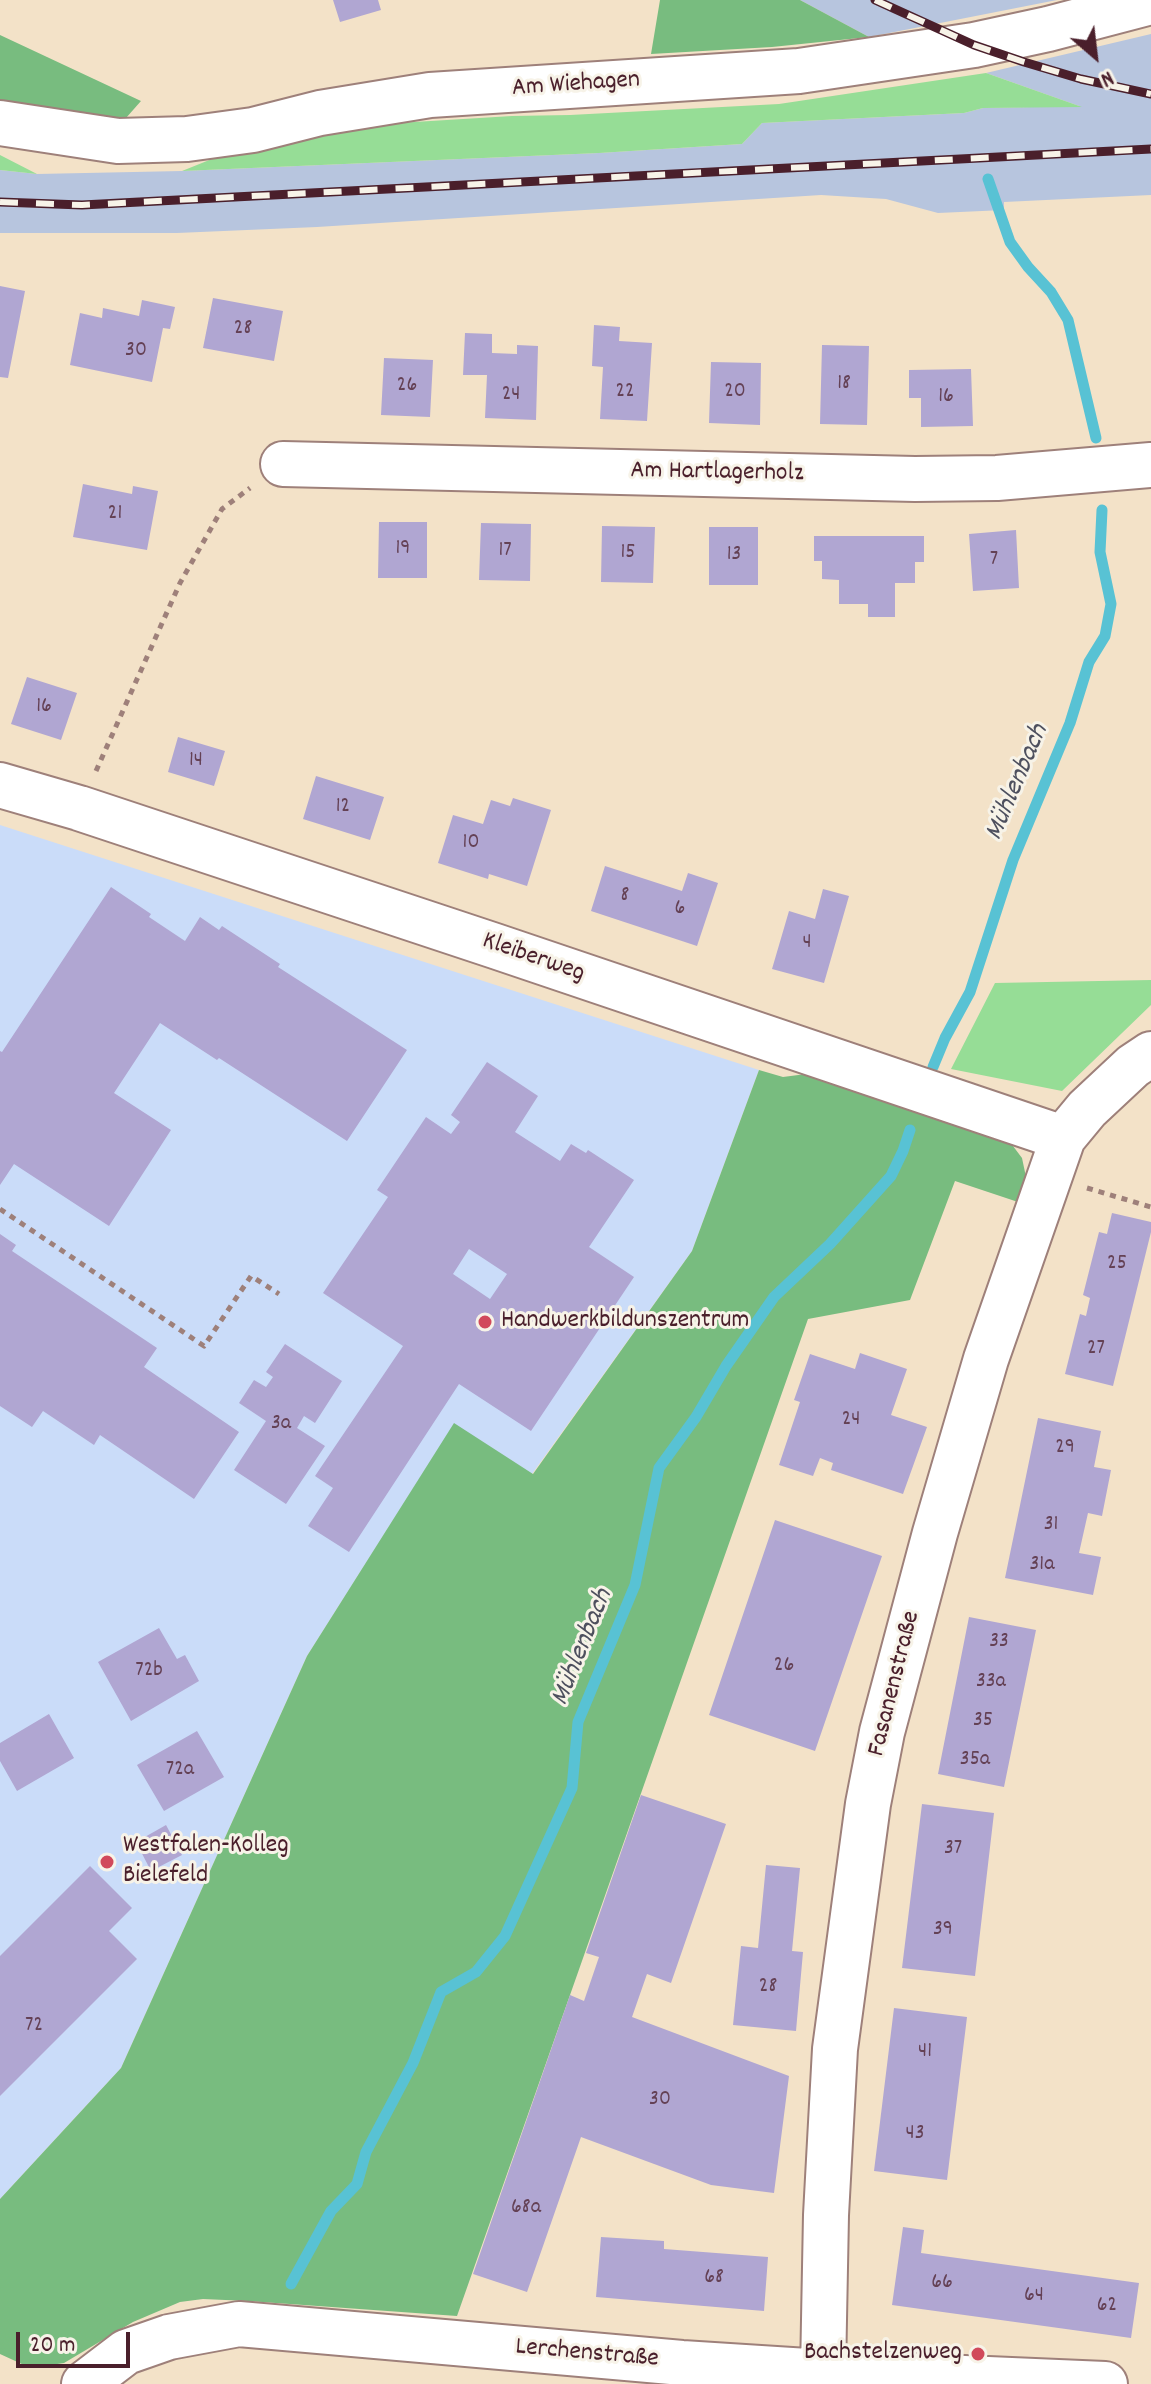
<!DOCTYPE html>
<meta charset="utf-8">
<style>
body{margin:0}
#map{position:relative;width:1151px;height:2384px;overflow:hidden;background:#f3e2c8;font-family:Dekko,sans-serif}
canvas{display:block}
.north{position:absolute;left:1055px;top:16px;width:80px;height:80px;-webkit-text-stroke:6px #f7f3e8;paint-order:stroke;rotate:152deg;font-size:22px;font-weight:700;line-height:32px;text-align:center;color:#4a1f2b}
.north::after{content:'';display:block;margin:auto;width:28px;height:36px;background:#4a1f2b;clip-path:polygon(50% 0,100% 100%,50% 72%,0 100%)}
.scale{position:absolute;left:16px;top:2332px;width:114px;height:36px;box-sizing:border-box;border:4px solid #4a1f2b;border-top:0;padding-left:10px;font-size:24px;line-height:28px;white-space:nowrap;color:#4a1f2b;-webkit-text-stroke:6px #f7f3e8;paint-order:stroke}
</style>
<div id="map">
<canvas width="1151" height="2384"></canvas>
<div class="north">N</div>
<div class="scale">20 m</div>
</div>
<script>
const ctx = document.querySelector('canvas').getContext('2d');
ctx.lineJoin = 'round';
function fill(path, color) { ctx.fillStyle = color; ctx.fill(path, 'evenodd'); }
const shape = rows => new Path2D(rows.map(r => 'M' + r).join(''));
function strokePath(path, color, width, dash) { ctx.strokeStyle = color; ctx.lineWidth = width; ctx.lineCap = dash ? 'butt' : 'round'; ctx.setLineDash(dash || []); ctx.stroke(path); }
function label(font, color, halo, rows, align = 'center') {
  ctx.font = font + ' Dekko,sans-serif'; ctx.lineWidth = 6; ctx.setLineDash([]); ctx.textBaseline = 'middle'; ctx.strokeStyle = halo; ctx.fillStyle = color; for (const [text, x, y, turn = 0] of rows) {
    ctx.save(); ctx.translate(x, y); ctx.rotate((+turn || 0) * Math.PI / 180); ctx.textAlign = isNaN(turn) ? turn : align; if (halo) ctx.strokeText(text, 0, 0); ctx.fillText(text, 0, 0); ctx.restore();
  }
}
fill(shape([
 [0,825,759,1070,692,1251,532,1474,454,1424,307,1656,121,2068,0,2199]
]), '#cadcf9');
fill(shape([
 [800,0,1057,0,869,37],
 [1151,34,1151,195,1004,202,1004,210,938,213,886,199,821,195,317,227,177,233,0,233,0,170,37,174,182,171,599,153,742,144,762,123,964,113,983,108,1079,106,986,73]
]), '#b7c5de');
fill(shape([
 [986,73,1082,107,983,108,964,113,762,123,742,144,599,153,182,171,284,130,512,116,570,115,779,104],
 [0,155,37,174,0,170],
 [1151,980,1151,1005,1062,1091,951,1069,995,983]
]), '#96dd96');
fill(shape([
 [660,0,800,0,869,37,772,47,651,54],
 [0,35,141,101,103,144,0,103],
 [759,1070,783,1077,806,1074,1003,1140,1013,1146,1022,1158,1026,1177,1024,1186,1018,1202,955,1181,910,1300,808,1319,457,2316,248,2301,203,2299,180,2302,133,2322,64,2363,37,2367,24,2365,0,2354,0,2199,121,2068,307,1656,454,1423,533,1474,692,1251]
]), '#78bc7f');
strokePath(shape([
 [988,179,1010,242,1028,267,1051,292,1068,320,1096,438],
 [933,1067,945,1038,970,992,1013,860,1070,723,1089,662,1105,636,1111,604,1100,552,1102,510],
 [291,2284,331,2211,357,2184,366,2152,413,2063,441,1992,476,1972,505,1936,572,1788,578,1722,635,1585,659,1468,696,1417,726,1366,774,1297,830,1244,891,1176,903,1151,910,1130]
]), '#58c2d4', 11);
fill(shape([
 [333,0,378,0,381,10,340,22],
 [0,286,25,291,8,378,0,377],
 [213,298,283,311,274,361,203,348],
 [142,300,175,307,170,329,163,328,152,382,70,365,80,313,102,318,103,308,139,316],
 [594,325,620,327,619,341,652,343,647,421,600,419,603,367,592,366],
 [465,333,492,334,492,353,517,354,517,345,538,346,536,420,485,418,487,375,463,375],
 [822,345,869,346,867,425,820,424],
 [384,358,433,360,430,417,381,415],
 [711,362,761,363,760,425,709,423],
 [971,369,973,426,921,427,921,398,909,398,909,370],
 [83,484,132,494,133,486,158,491,147,550,73,537],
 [379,522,427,522,427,578,378,578],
 [481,523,531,524,530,581,479,580],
 [602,526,655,527,653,583,601,582],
 [709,527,758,527,758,585,709,585],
 [1016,530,1019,588,973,591,969,534],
 [814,536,924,536,924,562,915,562,915,583,895,583,895,617,868,617,868,604,839,604,839,580,822,579,822,561,814,561],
 [27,677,77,693,61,740,11,724],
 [178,737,225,751,214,786,168,772],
 [316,776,384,797,370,840,303,819],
 [513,798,551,810,527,886,489,874,488,879,438,863,453,815,483,824,491,800,510,806],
 [605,866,682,891,688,873,718,883,697,946,591,911],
 [111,887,151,914,149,917,185,941,200,917,219,930,222,926,280,964,278,967,407,1050,347,1141,219,1058,217,1060,160,1023,114,1093,171,1130,109,1226,14,1164,0,1185,0,1051,2,1052],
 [823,889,849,896,824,983,772,969,789,911,815,919],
 [487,1062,538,1096,515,1132,560,1161,571,1144,586,1153,588,1150,634,1180,589,1247,634,1277,531,1431,459,1384,349,1552,308,1526,333,1488,315,1476,403,1346,323,1293,388,1197,377,1190,426,1117,451,1134,460,1122,451,1115],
 [469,1249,507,1274,490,1299,453,1274],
 [1112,1213,1151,1222,1151,1232,1113,1386,1065,1374,1080,1314,1086,1316,1090,1298,1083,1295,1099,1232,1107,1234],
 [0,1234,16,1245,12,1251,157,1348,144,1367,239,1432,194,1499,100,1435,94,1445,43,1411,32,1427,0,1406],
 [285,1344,342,1381,315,1423,304,1416,297,1428,325,1446,286,1504,234,1470,266,1421,239,1403,254,1380,266,1387,273,1377,266,1372],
 [860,1353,907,1369,891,1415,927,1427,903,1494,831,1470,833,1463,820,1458,813,1476,779,1465,800,1402,794,1400,810,1354,855,1369],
 [1038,1418,1101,1431,1094,1467,1111,1470,1102,1516,1088,1513,1079,1553,1101,1557,1093,1595,1005,1578],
 [775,1520,882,1556,815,1751,709,1715],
 [969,1617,1036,1630,1004,1787,938,1774],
 [159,1628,177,1659,185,1655,199,1681,131,1721,98,1662],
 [49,1714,74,1758,17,1791,0,1761,0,1743],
 [197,1731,224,1777,164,1811,137,1765],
 [641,1795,726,1824,671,1983,647,1974,632,2017,789,2076,774,2193,711,2185,581,2137,527,2292,473,2274,570,1995,584,2001,599,1957,586,1953],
 [922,1804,994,1813,975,1976,902,1968],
 [166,1825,182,1855,151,1871,136,1842],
 [766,1865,800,1868,792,1951,803,1952,796,2031,733,2025,741,1946,758,1948],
 [90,1866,132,1908,109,1931,137,1959,0,2096,0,1956],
 [894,2008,967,2017,947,2180,874,2171],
 [903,2227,924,2230,921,2253,1139,2283,1131,2338,892,2305],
 [601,2237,664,2241,664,2249,768,2257,764,2311,596,2297]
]), '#b0a6d2');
const minor = shape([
 [0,123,118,141,187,139,253,130,320,113,430,95,799,71,974,45,1048,29,1151,2],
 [283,464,915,479,997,478,1151,465],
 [0,785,79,808,495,946,1063,1138],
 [823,2372,826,2215,835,2049,868,1804,882,1732,935,1533,986,1359,1063,1138,1087,1109,1133,1066,1151,1054],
 [84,2384,126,2352,169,2337,239,2324,682,2363,823,2372,1105,2384]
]);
strokePath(minor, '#9e807a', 48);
strokePath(shape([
 [96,771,180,583,222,509,250,488],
 [1087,1188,1151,1207],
 [0,1209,204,1346,251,1276,279,1294]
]), '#9e807a', 5, [6, 6]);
strokePath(minor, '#fff', 44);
const rail = shape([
 [875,0,974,45,1024,62,1081,79,1151,94],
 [0,202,82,205,1151,149]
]);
strokePath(rail, '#4a1f2b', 9);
strokePath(rail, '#f7f3e8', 6, [18]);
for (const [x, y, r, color] of [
 [485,1322,8,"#d1495b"],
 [107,1862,8,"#d1495b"],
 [978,2354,8,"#d1495b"]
]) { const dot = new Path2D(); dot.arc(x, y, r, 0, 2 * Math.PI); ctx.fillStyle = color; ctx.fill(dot); strokePath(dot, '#f7f3e8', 3); }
label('22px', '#644155', null, [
 ["28",243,330],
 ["30",136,352],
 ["18",844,385],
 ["26",407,387],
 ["22",625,393],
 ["20",735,393],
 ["24",511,396],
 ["16",946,398],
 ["21",115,515],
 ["19",403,550],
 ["17",505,552],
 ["15",628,554],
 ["13",734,556],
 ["7",994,561],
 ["16",44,708],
 ["14",196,762],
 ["12",343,808],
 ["10",471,844],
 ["8",625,897],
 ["6",680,910],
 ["4",807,944],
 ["25",1117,1265],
 ["27",1096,1350],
 ["24",851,1421],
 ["3a",281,1425],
 ["29",1065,1449],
 ["31",1051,1526],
 ["31a",1042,1566],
 ["33",999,1643],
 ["26",784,1667],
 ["72b",149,1672],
 ["33a",991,1683],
 ["35",983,1722],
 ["35a",975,1761],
 ["72a",180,1771],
 ["37",953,1850],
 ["39",943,1931],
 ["28",768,1988],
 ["72",34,2027],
 ["41",925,2053],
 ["30",660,2101],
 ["43",915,2135],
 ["68a",526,2209],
 ["68",714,2279],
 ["66",942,2284],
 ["64",1034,2297],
 ["62",1107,2307]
]);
label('26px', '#4a1f2b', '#f7f3e8', [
 ["Am Wiehagen",576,86,-4],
 ["Am Hartlagerholz",717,474,1],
 ["Kleiberweg",533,959,19],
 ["Fasanenstraße",896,1684,-76],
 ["Lerchenstraße",587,2355,5]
]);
label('26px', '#4a1f2b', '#f7f3e8', [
 ["Handwerkbildunszentrum",501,1322],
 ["Westfalen-Kolleg",123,1847],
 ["Bielefeld",123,1877],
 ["Bachstelzenweg",962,2354,"right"]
], 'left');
label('italic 28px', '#4e505e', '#f7f3e8', [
 ["Mühlenbach",1019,783,-67],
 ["Mühlenbach",584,1648,-68]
]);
</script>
